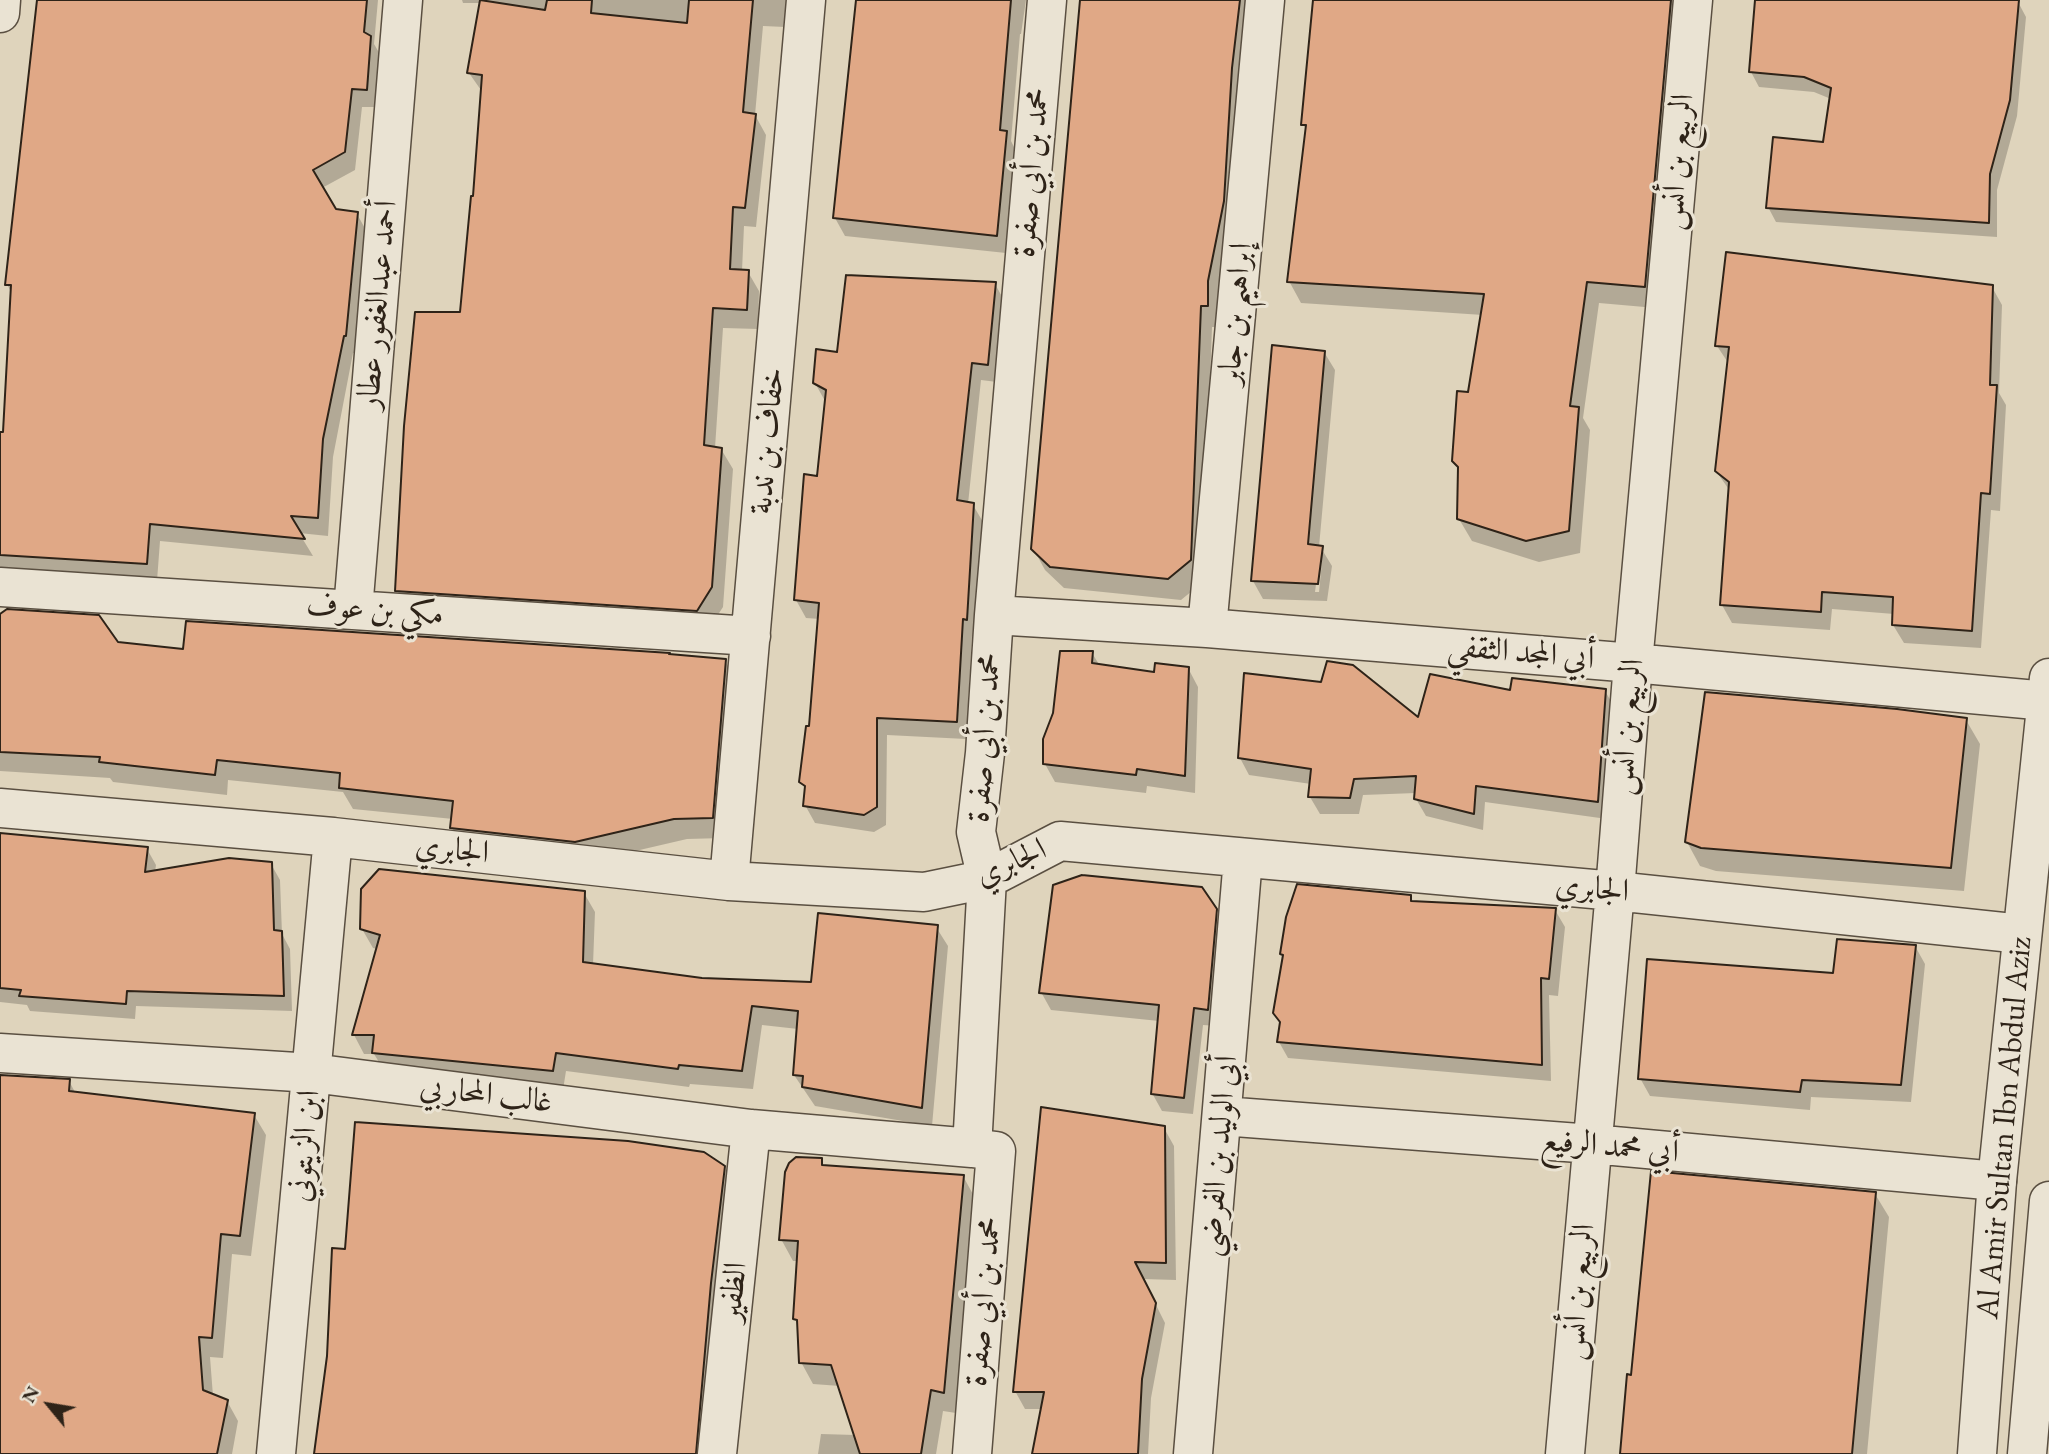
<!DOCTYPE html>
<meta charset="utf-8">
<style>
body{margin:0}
#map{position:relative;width:2049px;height:1454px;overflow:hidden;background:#dfd4bc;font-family:"EB Garamond",serif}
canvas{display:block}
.north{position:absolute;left:14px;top:1370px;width:70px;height:70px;-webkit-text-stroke:5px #eae3d3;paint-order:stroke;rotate:300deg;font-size:19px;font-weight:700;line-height:28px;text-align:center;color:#2e2318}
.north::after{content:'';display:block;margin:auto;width:24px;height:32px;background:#2e2318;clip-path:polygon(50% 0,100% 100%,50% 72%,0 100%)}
</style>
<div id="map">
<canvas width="2049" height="1454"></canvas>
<div class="north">N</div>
</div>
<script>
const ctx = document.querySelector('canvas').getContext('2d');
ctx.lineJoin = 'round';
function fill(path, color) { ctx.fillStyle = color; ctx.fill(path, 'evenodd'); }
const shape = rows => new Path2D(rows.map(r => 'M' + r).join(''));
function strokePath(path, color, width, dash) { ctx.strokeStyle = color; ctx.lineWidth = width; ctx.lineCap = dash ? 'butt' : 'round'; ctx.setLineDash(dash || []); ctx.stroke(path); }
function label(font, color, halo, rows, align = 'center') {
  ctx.font = font + ' "EB Garamond",Amiri,serif'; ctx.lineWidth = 6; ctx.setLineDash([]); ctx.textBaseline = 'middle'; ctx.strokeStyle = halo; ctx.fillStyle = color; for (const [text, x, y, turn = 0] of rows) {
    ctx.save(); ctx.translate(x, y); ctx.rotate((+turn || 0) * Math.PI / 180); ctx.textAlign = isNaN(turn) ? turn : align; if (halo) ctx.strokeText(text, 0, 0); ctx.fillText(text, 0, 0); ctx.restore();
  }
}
fill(shape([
 [39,0,378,0,374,44,381,56,376,107,362,107,355,170,322,188,335,211,357,214,367,232,356,353,353,353,333,457,328,536,299,533,313,556,160,541,157,581,0,571,0,433,4,433,12,294,7,284],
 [462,0,787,0,785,27,763,26,755,115,766,135,756,227,744,226,742,271,748,272,759,291,758,329,723,328,715,448,721,449,733,469,723,607,708,630,408,610,397,590,461,314,483,93,469,73,481,3,463,3],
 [855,0,1026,0,1021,34,1020,34,1011,141,1016,151,1006,253,845,236,835,218,857,4],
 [1082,0,1254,0,1220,327,1212,327,1203,582,1181,600,1064,588,1045,570,1033,548],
 [1314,0,1682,0,1656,308,1599,303,1583,418,1590,430,1580,553,1539,562,1472,541,1459,519,1460,470,1454,461,1470,394,1483,315,1301,303,1289,281,1307,131,1303,124],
 [1757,0,2018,2,2026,17,2017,116,1997,190,1997,237,1776,222,1768,207,1825,144,1831,99,1814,92,1759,87,1751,72],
 [995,284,1005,302,997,382,981,380,968,504,973,505,983,522,976,636,972,636,966,739,887,735,886,825,874,832,815,823,805,805,806,791,801,781,811,727,820,619,806,618,796,600,818,478,825,401,815,383,839,353],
 [1992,287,2002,305,1999,393,2006,405,2000,511,1991,510,1981,648,1904,643,1893,625,1894,614,1832,609,1830,630,1732,623,1722,605,1730,491,1716,471,1729,364,1717,346],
 [1324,352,1335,370,1319,547,1321,548,1332,566,1327,601,1263,599,1253,581],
 [1319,561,1322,561,1319,592,1315,592],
 [0,616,117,643,185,651,725,661,737,682,724,838,687,839,588,862,464,848,452,828,453,819,353,809,343,792,228,780,227,795,113,782,110,778,0,771],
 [1092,653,1100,666,1155,674,1188,668,1198,687,1195,793,1147,786,1146,793,1055,782,1045,764],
 [1605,691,1615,708,1607,819,1485,802,1483,830,1426,816,1416,799,1416,793,1363,795,1359,814,1320,814,1310,797,1311,784,1249,775,1240,758,1419,720,1511,693],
 [1966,720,1980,744,1964,891,1716,871,1700,866,1687,842],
 [0,834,147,849,156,865,155,872,271,864,280,880,282,934,290,949,292,1011,136,1006,135,1019,30,1011,27,1005,0,1002],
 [584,893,595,912,593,965,701,980,813,984,936,927,948,946,932,1126,815,1106,794,1075,798,1029,762,1025,753,1089,690,1084,689,1087,566,1071,563,1090,385,1072,374,1054,364,1054,354,1035,377,949,373,948,362,929],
 [1410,896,1414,903,1555,910,1565,927,1558,996,1549,995,1551,1081,1288,1058,1279,1042,1281,1024,1275,1013,1284,958,1282,954],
 [1215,910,1226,928,1217,1026,1203,1025,1193,1114,1162,1111,1152,1093,1159,1021,1051,1010,1041,992],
 [1915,946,1925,964,1911,1102,1811,1097,1810,1110,1650,1096,1640,1078,1834,975],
 [0,1077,69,1081,76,1094,254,1115,266,1135,251,1256,232,1254,223,1358,210,1357,213,1396,227,1401,238,1421,232,1454,0,1454],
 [1164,1128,1174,1146,1176,1280,1143,1279,1165,1323,1151,1398,1148,1454,1034,1454,1042,1409,1025,1409,1015,1391],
 [821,1160,825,1167,963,1176,975,1198,956,1413,943,1411,936,1454,818,1454,821,1434,855,1435,840,1386,813,1384,801,1362,799,1325,795,1319,799,1261,793,1261,781,1239],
 [724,1167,736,1188,708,1454,316,1454,347,1251],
 [1875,1194,1889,1217,1867,1454,1622,1454,1632,1376]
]), '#0003');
const building = shape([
 [37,0,367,0,364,32,371,36,367,90,352,89,345,152,313,170,336,209,358,212,346,336,344,336,323,439,318,518,291,516,305,539,150,524,147,564,0,555,0,432,3,432,11,285,5,285,37,0],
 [480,0,545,10,547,0,592,0,591,13,687,23,689,0,753,0,743,112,756,114,745,208,733,207,730,269,749,270,747,310,713,308,704,445,722,448,712,587,697,611,395,591,404,426,415,312,460,312,471,196,473,196,482,75,467,73,480,0],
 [856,0,1011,0,1000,130,1007,131,997,236,833,218,856,0],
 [1080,0,1240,0,1232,68,1224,201,1208,281,1208,306,1201,306,1191,560,1168,579,1050,567,1031,549,1080,0],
 [1313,0,1671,0,1645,287,1587,282,1570,406,1579,407,1569,531,1526,541,1457,519,1458,467,1452,461,1457,391,1468,392,1484,294,1287,282,1306,125,1301,125,1313,0],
 [1755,0,2019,0,2010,100,1990,174,1989,223,1766,208,1773,137,1823,142,1831,88,1804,77,1749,72,1755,0],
 [1726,252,1993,285,1990,385,1997,385,1990,494,1981,493,1972,631,1892,625,1893,597,1822,592,1821,612,1720,605,1729,482,1715,471,1729,347,1715,346,1726,252],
 [846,275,996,282,988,365,972,363,957,500,974,503,967,620,963,619,957,722,877,718,877,807,864,815,803,806,805,786,799,782,806,726,809,726,819,603,794,600,804,474,817,476,826,390,813,383,816,349,837,352,846,275],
 [1272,345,1325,351,1308,544,1323,546,1318,584,1251,581,1272,345],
 [7,609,99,615,118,642,183,649,186,621,670,653,669,654,726,659,713,818,674,819,575,842,450,828,453,801,339,788,340,773,217,760,215,775,99,762,100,757,0,752,0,614,7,609],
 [1060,651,1093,651,1092,663,1154,672,1155,663,1189,667,1185,776,1137,769,1136,775,1043,764,1043,739,1053,713,1060,651],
 [1327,661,1353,665,1418,717,1430,674,1510,690,1512,678,1606,689,1598,802,1476,786,1474,814,1414,799,1416,776,1354,779,1350,798,1308,797,1311,769,1238,758,1244,673,1321,682,1327,661],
 [1705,692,1897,709,1967,718,1951,868,1701,848,1685,842,1705,692],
 [0,833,148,847,145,872,229,858,272,862,274,930,282,931,284,996,127,991,126,1004,19,996,21,990,0,988,0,833],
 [379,869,585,891,583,962,702,978,811,982,818,913,938,925,922,1108,802,1087,803,1076,793,1075,798,1011,752,1006,742,1071,679,1065,678,1069,556,1053,553,1071,372,1053,374,1035,352,1035,380,935,360,929,361,889,379,869],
 [1082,875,1202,887,1217,909,1208,1010,1194,1008,1184,1098,1151,1094,1159,1005,1039,993,1053,885,1082,875],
 [1297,884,1411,895,1411,901,1556,908,1549,979,1541,978,1542,1065,1277,1042,1280,1022,1273,1013,1283,955,1280,954,1286,917,1297,884],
 [1837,939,1916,945,1901,1085,1802,1080,1800,1092,1638,1079,1647,959,1833,973,1837,939],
 [0,1075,70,1079,69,1091,255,1113,240,1236,221,1234,212,1338,199,1337,203,1390,228,1400,217,1454,0,1454,0,1075],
 [1041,1107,1165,1126,1166,1263,1135,1262,1156,1303,1142,1379,1138,1454,1032,1454,1044,1392,1013,1392,1041,1107],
 [355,1122,628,1141,704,1152,725,1166,711,1283,696,1454,314,1454,327,1356,332,1248,345,1249,355,1122],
 [796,1157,822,1158,822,1165,964,1175,944,1393,931,1390,921,1454,860,1454,831,1365,799,1363,797,1320,793,1319,798,1241,779,1240,785,1172,789,1163,796,1157],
 [1651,1171,1876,1192,1852,1454,1620,1454,1627,1374,1631,1375,1651,1171]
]);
fill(building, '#e0a886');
strokePath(building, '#2e2318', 2);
const minor = shape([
 [0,13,1,0],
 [0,587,751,636],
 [353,610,403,0],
 [994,615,1207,628,1633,663,2047,701],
 [1207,628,1265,0],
 [0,808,333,837,729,881,924,892,987,879,1060,841,1615,891,2022,934],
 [729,881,806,0],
 [0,1053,312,1073,751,1129,972,1148],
 [1222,1116,1592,1144,1997,1181],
 [276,1454,333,837],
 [717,1454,751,1129],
 [972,1454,996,1151,972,1148,987,879,976,832,985,753,994,615,1047,0],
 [1193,1454,1243,858],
 [1565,1454,1615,891,1633,663,1693,0]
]);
const tertiary = shape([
 [1977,1454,1997,1181,2049,678],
 [2027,1454,2049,1201]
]);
strokePath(minor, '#5a4f41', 41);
strokePath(tertiary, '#5a4f41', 41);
strokePath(minor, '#eae3d3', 38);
strokePath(tertiary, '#eae3d3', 38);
label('32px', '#2e2318', '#eae3d3', [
 ["الربيع بن أنس",1678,162,-85],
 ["محمد بن أبي صفرة",1032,173,-85],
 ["أحمد عبدالغفور عطار",378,305,-85],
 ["إبراهيم بن جابر",1236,314,-85],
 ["خفاف بن ندبة",768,441,-85],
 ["مكي بن عوف",375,611,4],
 ["أبي المجد الثقفي",1521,653,5],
 ["الربيع بن أنس",1628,727,-85],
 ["محمد بن أبي صفرة",985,738,-86],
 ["الجابري",452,850,6],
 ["الجابري",1011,863,-24],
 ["الجابري",1592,889,5],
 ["غالب المحاربي",486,1095,7],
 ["Al Amir Sultan Ibn Abdul Aziz",2005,1128,-85],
 ["ابن الزيتوني",305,1146,-85],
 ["أبي محمد الرفيع",1610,1147,5],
 ["أبي الوليد بن الفرضي",1219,1156,-85],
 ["الظفير",734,1292,-84],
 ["الربيع بن أنس",1579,1292,-85],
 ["محمد بن أبي صفرة",984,1302,-85]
]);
</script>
